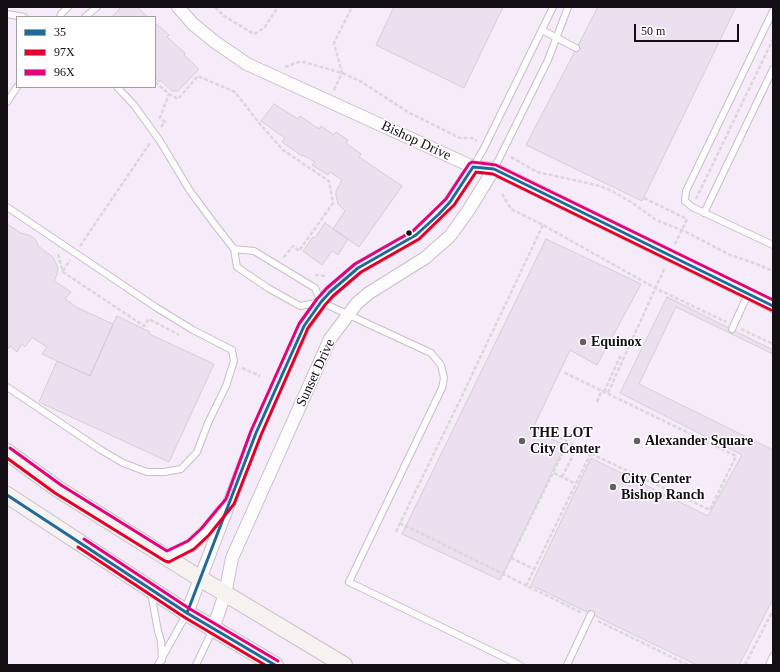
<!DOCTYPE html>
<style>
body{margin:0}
#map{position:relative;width:780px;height:672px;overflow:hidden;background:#f9f4fa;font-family:Georgia,serif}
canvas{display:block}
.frame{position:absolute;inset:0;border:8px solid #130f14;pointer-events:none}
.legend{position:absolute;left:16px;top:16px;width:140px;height:72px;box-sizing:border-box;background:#fff;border:1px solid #a19fa1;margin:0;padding:5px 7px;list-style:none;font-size:12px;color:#130f14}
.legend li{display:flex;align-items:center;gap:8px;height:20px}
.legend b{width:20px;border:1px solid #a19fa1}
.scale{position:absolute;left:634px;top:24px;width:105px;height:18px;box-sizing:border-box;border:2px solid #130f14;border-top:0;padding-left:5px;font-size:12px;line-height:14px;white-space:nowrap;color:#130f14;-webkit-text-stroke:3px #fff;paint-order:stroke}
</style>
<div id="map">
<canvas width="780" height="672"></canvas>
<div class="frame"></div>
<ul class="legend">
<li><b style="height:5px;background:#1e6b9b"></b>35</li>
<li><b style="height:5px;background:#e4002b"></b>97X</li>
<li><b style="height:5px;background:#e5007d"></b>96X</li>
</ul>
<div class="scale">50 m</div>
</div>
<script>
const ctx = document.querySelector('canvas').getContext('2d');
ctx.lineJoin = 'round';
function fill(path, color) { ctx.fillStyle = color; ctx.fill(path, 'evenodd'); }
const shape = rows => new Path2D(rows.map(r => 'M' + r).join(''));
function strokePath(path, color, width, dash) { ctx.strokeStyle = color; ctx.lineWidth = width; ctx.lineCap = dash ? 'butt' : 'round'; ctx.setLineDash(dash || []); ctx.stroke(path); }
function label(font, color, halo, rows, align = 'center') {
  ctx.font = font + ' Georgia,serif'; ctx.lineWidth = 3; ctx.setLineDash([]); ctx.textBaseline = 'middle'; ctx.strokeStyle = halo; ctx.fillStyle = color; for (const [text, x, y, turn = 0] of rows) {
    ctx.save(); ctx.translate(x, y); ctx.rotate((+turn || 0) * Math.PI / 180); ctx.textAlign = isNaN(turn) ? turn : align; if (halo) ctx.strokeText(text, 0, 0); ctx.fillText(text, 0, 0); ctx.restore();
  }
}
fill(shape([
 [7,7,773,7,773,665,7,665],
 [17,17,155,17,155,87,17,87]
]), '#f6ebf9');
const building = shape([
 [121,7,137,7,148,17,112,17,121,7],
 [394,7,503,7,464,88,376,45,394,7],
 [598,7,736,7,642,201,526,145,598,7],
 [155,23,169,35,167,37,185,53,184,55,199,69,178,91,172,91,160,80,159,82,155,78,155,23],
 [274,104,298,119,300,116,319,129,321,126,334,135,336,132,348,140,346,143,361,154,359,157,402,186,359,247,333,229,345,211,338,204,336,195,336,191,342,180,330,172,328,175,312,165,315,162,303,155,302,156,282,142,285,138,261,121,274,104],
 [325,223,348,239,338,255,332,251,322,265,303,251,313,237,315,238,325,223],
 [7,224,21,233,31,236,36,240,38,246,53,257,58,268,57,274,54,281,71,292,65,299,78,308,113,324,90,376,42,354,47,347,32,337,25,347,22,344,17,352,10,346,7,350,7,224],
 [546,239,641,284,597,365,570,350,532,430,565,445,500,580,402,534,546,239],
 [667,297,773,350,773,599,739,665,697,665,531,585,591,458,708,516,742,455,620,393,667,297],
 [676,307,773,354,773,450,639,384,676,307],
 [117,316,150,332,149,334,214,364,169,462,39,402,57,361,90,376,117,316]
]);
fill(building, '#ece0f0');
strokePath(building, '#d3cfd4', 1);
const service = shape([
 [773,11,686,191,685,201,692,207,773,245],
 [7,14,24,17],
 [60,17,61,14,68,7],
 [85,17,97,7],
 [542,30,576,48],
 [117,87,134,105,160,141,190,191,216,226,234,249,237,267,268,288,300,306,321,302,431,353,441,365,444,378,442,388,349,582,520,665],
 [7,102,17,87],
 [473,167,483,150,553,7],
 [494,169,548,60,568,7],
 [7,207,157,308,193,330,232,350,234,361,226,386,208,423,197,452,181,469,164,472,147,472,123,463,101,450,7,387],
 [704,213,773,69],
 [234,249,254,251,315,288,321,302],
 [732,329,748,294],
 [151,593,158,631,161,641,162,660],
 [158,665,187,613],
 [196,665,213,629],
 [567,665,591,614],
 [769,665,773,656]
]);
const minor = shape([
 [178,7,193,24,215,42,247,64,473,167,494,169,773,306],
 [167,557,191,545,205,532,223,510],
 [187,613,256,433,304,326,321,302,330,292,358,268,416,235,439,214,450,202,473,167],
 [213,629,225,594,232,558,330,339,357,303,369,293,425,258,450,236,468,211,494,169]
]);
const secondary = shape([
 [7,452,58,489,201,579,344,665],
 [7,495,187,613,275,665]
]);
strokePath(service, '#c5c0c6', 8);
strokePath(minor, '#c5c0c6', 14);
strokePath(secondary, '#c5c0c6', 18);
strokePath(shape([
 [215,7,224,16,254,34,264,28,278,7],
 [285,67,299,62,304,62,342,73,360,81,408,112,460,138,472,138,477,141],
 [155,82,169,94,178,99,198,76,235,92,260,124,283,150,329,181,333,203,299,251,293,246,284,257,286,258],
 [334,90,342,73,334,43,352,7],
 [161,127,165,122,160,118,169,94],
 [511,157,537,172,583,182,600,186,612,191,631,202,656,220,684,231,730,255,754,263,773,271],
 [502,194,511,209,543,225,655,288,726,322],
 [644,198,687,219,675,244],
 [696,199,773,39],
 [543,225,462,396,400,523,582,613],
 [80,246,150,143],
 [58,254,63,272,144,326,149,319,179,335],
 [63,271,70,260],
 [315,275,326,276],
 [741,329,773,344],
 [242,368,260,376],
 [604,392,620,357,624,358],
 [608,393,665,267],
 [597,402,602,390],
 [538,426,577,447,710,510,736,456,563,372],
 [554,473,576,484],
 [562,477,577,447],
 [396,532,400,523],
 [511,558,534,569],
 [503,574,568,442],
 [526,586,591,453],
 [598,621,688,665],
 [745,665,773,610]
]), '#dad7da', 2.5, [4, 2]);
strokePath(service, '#fefdfe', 6);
strokePath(minor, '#fefdfe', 12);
strokePath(secondary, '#f6f2ef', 16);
strokePath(shape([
 [473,167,494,169,773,306],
 [7,495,187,613,275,665],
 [187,613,256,433,304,326,321,302,330,292,358,268,416,235,439,214,450,202,473,167]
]), '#1e6b9b', 3);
strokePath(shape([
 [7,458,55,493,165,561,169,562,194,549,209,535,234,504,261,435,308,328,325,305,333,296,361,272,419,239,454,205,476,172,493,174,771,310],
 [78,547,184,617,265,665]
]), '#e4002b', 3);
strokePath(shape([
 [10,448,61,485,167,551,188,541,201,529,226,499,251,431,299,324,317,299,327,288,355,264,413,231,446,199,469,164,472,162,496,165,773,300],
 [84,539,190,609,278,661]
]), '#e5007d', 3);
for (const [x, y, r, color] of [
 [409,233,3.5,"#130f14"],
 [583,342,4,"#645f64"],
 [522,441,4,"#645f64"],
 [637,441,4,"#645f64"],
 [613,487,4,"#645f64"]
]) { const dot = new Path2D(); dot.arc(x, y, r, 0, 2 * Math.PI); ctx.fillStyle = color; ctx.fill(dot); strokePath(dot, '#fff', 1.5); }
label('14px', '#130f14', '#fff', [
 ["Bishop Drive",416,141,25],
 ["Sunset Drive",316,373,-65]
]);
label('bold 14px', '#130f14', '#fff', [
 ["Equinox",591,342],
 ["THE LOT",530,433],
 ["City Center",530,449],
 ["Alexander Square",645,441],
 ["City Center",621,479],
 ["Bishop Ranch",621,495]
], 'left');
</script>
